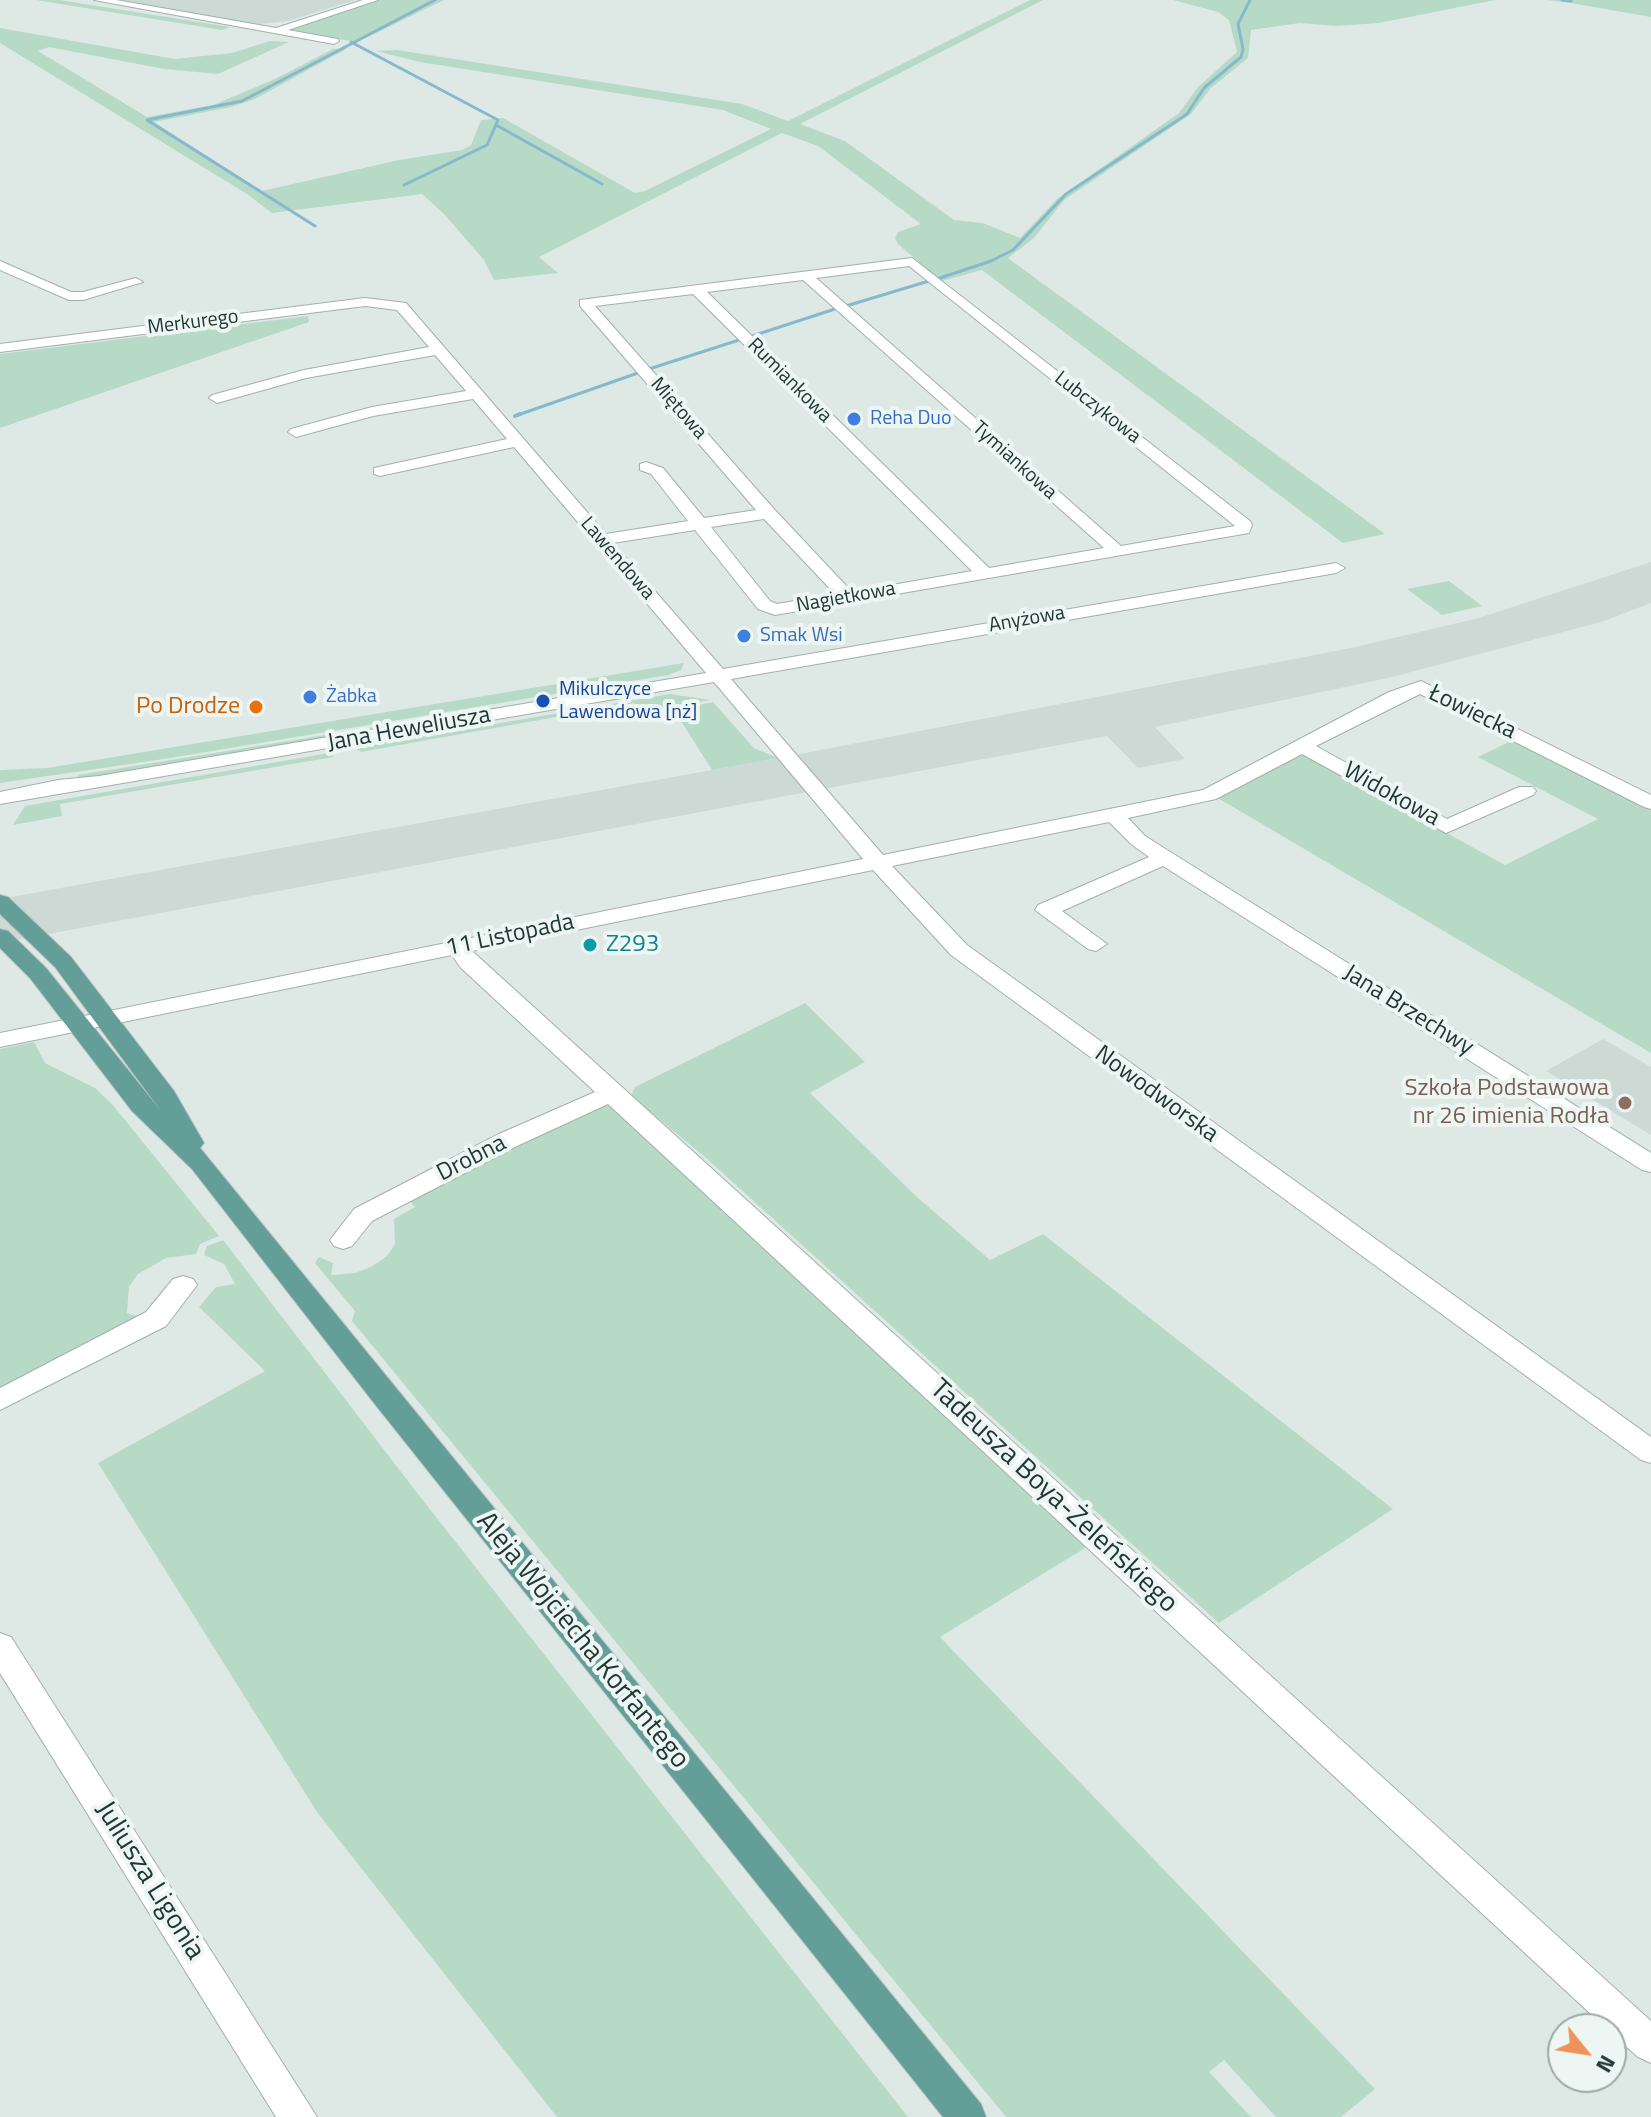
<!DOCTYPE html>
<meta charset="utf-8">
<style>
body{margin:0}
#map{position:relative;width:1651px;height:2117px;overflow:hidden;background:#dee9e6;font-family:"Titillium Web",sans-serif}
canvas{display:block}
.north{position:absolute;left:1547px;top:2013px;width:80px;height:80px;box-sizing:border-box;background:#eef6f3;border:2px solid #9caaa7;border-radius:50%;rotate:120deg;font-size:22px;font-weight:700;line-height:32px;text-align:center;color:#203835}
.north::after{content:'';display:block;margin:auto;width:28px;height:36px;background:#ee9357;clip-path:polygon(50% 0,100% 100%,50% 72%,0 100%)}
</style>
<div id="map">
<canvas width="1651" height="2117"></canvas>
<div class="north">N</div>
</div>
<script>
const ctx = document.querySelector('canvas').getContext('2d');
ctx.lineJoin = 'round';
function fill(path, color) { ctx.fillStyle = color; ctx.fill(path, 'evenodd'); }
const shape = rows => new Path2D(rows.map(r => 'M' + r).join(''));
function strokePath(path, color, width, dash) { ctx.strokeStyle = color; ctx.lineWidth = width; ctx.lineCap = dash ? 'butt' : 'round'; ctx.setLineDash(dash || []); ctx.stroke(path); }
function label(font, color, halo, rows, align = 'center') {
  ctx.font = font + ' "Titillium Web",sans-serif'; ctx.lineWidth = 8; ctx.setLineDash([]); ctx.textBaseline = 'middle'; ctx.strokeStyle = halo; ctx.fillStyle = color; for (const [text, x, y, turn = 0] of rows) {
    ctx.save(); ctx.translate(x, y); ctx.rotate((+turn || 0) * Math.PI / 180); ctx.textAlign = isNaN(turn) ? turn : align; if (halo) ctx.strokeText(text, 0, 0); ctx.fillText(text, 0, 0); ctx.restore();
  }
}
fill(shape([
 [109,0,355,0,288,21,259,24],
 [1651,562,1651,603,1601,622,1388,678,1155,727,1185,759,1138,768,1107,736,0,943,0,899,795,755,1351,648,1479,618],
 [1603,1039,1651,1067,1651,1135,1546,1071]
]), '#ccd9d5');
fill(shape([
 [36,0,59,0,230,27,222,30],
 [379,0,444,0,357,42,291,31,296,26],
 [1030,0,1043,0,800,124,845,141,954,220,983,223,1020,238,1057,199,1179,113,1198,87,1237,52,1229,20,1218,12,1173,0,1495,0,1379,23,1336,26,1300,23,1251,30,1248,58,1211,88,1191,114,1064,200,1034,238,1008,258,1385,534,1343,543,982,270,942,281,935,276,898,244,895,238,898,232,921,224,818,146,782,133,539,257,558,273,494,280,484,260,444,214,422,194,272,213,247,194,0,43,0,28,175,59,232,53,270,41,289,42,218,74,164,69,49,47,38,51,147,117,213,105,275,79,333,49,348,48,255,99,231,107,154,122,262,191,399,160,462,150,471,145,481,120,503,118,635,193,645,191,771,129,723,110,420,62,376,51,397,50,742,104,788,121],
 [1546,0,1651,0,1651,17,1571,3],
 [308,316,309,322,0,428,0,354],
 [1449,581,1482,606,1442,615,1407,589],
 [684,663,681,670,668,675,164,759,0,783,0,770,47,768],
 [670,694,711,700,641,712,634,703,361,752,355,748],
 [713,702,754,748,778,758,712,770,674,710],
 [499,707,501,710,222,756,79,779,78,775],
 [1513,740,1651,808,1651,1053,1216,797,1303,754,1505,865,1598,819,1478,757],
 [335,752,333,757,60,804,62,816,13,825,25,806],
 [805,1003,865,1062,810,1093,917,1197,990,1260,1043,1234,1393,1509,1219,1623,705,1157,631,1096,635,1087],
 [34,1042,45,1063,95,1088,112,1104,219,1236,200,1244,196,1254,166,1258,138,1274,129,1287,127,1313,140,1317,0,1391,0,1049],
 [604,1105,616,1108,1090,1545,940,1637,1375,2089,1341,2117,1276,2117,1224,2060,1209,2072,1251,2117,1006,2117,352,1321,355,1311,315,1263,319,1257,333,1263,331,1275,355,1273,371,1267,387,1256,395,1244,394,1219,415,1207,408,1199,575,1113],
 [223,1240,418,1494,908,2117,557,2117,317,1812,98,1463,265,1371,199,1307,216,1287,235,1284,224,1264,204,1255,207,1246]
]), '#b7dac6');
strokePath(shape([
 [1562,0,1571,1],
 [351,42,498,120,487,145,404,185],
 [147,120,242,101,435,0],
 [147,120,315,226],
 [496,125,602,184],
 [937,279,991,261,1013,250,1066,194,1187,114,1204,88,1241,57,1243,49,1238,24,1250,0],
 [846,306,929,281],
 [749,337,835,309],
 [649,369,739,340],
 [515,416,638,373]
]), '#86b8ce', 3);
strokePath(shape([
 [515,416,520,414]
]), '#86b8ce', 4);
const minor = shape([
 [94,0,116,0,276,28,363,0,378,0,288,30,338,39,339,41,334,44,94,0],
 [912,258,1250,521,1252,525,1249,533,775,615,758,609,695,530,613,543,723,669,1336,563,1345,568,1336,573,731,679,883,855,1203,790,1389,692,1421,681,1651,795,1651,809,1644,807,1420,694,1316,746,1447,819,1519,787,1533,787,1536,791,1533,795,1446,833,1302,754,1216,799,1128,818,1145,836,1172,853,1651,1153,1651,1172,1642,1170,1163,866,1062,911,1107,944,1096,951,1088,949,1035,910,1038,905,1149,857,1131,844,1109,822,892,866,967,945,1651,1437,1651,1463,1641,1460,951,955,873,870,472,951,1651,2021,1651,2063,1638,2057,1611,2033,1611,2029,1607,2029,608,1104,517,1146,372,1221,352,1246,343,1249,334,1246,330,1240,354,1209,499,1134,595,1092,460,967,452,955,0,1047,0,1033,863,859,714,682,0,804,0,792,58,780,99,776,706,673,514,447,380,476,374,474,374,468,507,439,473,399,373,416,296,437,288,432,291,429,372,407,466,391,435,355,306,378,217,403,209,398,212,395,304,370,429,347,397,310,365,306,0,352,0,344,365,298,406,303,606,534,688,521,651,474,640,470,640,464,646,462,663,468,704,518,756,510,580,306,580,300,912,258],
 [909,266,1235,526,1121,546,816,278,909,266],
 [803,280,1104,548,989,568,707,292,803,280],
 [693,294,972,571,852,592,774,509,595,306,693,294],
 [764,519,835,594,777,604,770,601,711,527,764,519],
 [0,261,71,292,83,292,136,278,143,282,83,300,69,300,0,270,0,261],
 [183,1276,193,1279,197,1285,166,1326,0,1410,0,1388,146,1312,173,1279,183,1276],
 [0,1633,11,1637,317,2117,276,2117,0,1673,0,1633]
]);
const major = shape([
 [0,895,8,897,71,957,174,1091,204,1143,200,1148,981,2104,986,2117,943,2117,374,1403,192,1169,132,1111,30,978,0,948,0,929,8,931,46,968,161,1111,55,967,0,914,0,895]
]);
strokePath(minor, '#a1b0ad', 2);
strokePath(major, '#bcc3c2', 2);
fill(minor, '#fff');
fill(major, '#639e98');
for (const [x, y, r, color] of [
 [854,419,8,"#3f7fe0"],
 [744,636,8,"#3f7fe0"],
 [310,697,8,"#3f7fe0"],
 [543,701,8,"#1a4fb4"],
 [256,707,8,"#e8710a"],
 [590,945,8,"#0f9aa8"],
 [1625,1103,8,"#8d6e63"]
]) { const dot = new Path2D(); dot.arc(x, y, r, 0, 2 * Math.PI); ctx.fillStyle = color; ctx.fill(dot); strokePath(dot, '#eef6f3', 3); }
label('20px', '#203835', '#eef6f3', [
 ["Merkurego",193,323,-7],
 ["Rumiankowa",789,381,45],
 ["Lubczykowa",1097,408,38],
 ["Miętowa",678,409,49],
 ["Tymiankowa",1014,461,42],
 ["Lawendowa",617,559,49],
 ["Nagietkowa",846,598,-10],
 ["Anyżowa",1027,620,-10]
]);
label('20px', '#366cbe', '#eef6f3', [
 ["Reha Duo",870,419],
 ["Smak Wsi",760,636],
 ["Żabka",326,697]
], 'left');
label('20px', '#164399', '#eef6f3', [
 ["Mikulczyce",559,690],
 ["Lawendowa [nż]",559,713]
], 'left');
label('24px', '#c56008', '#eef6f3', [
 ["Po Drodze",240,707]
], 'right');
label('24px', '#203835', '#eef6f3', [
 ["Łowiecka",1472,713,26],
 ["Jana Heweliusza",409,730,-10],
 ["Widokowa",1391,795,29],
 ["11 Listopada",510,936,-12],
 ["Jana Brzechwy",1408,1011,32],
 ["Nowodworska",1156,1095,36],
 ["Drobna",472,1159,-27]
]);
label('24px', '#0d838f', '#eef6f3', [
 ["Z293",606,945]
], 'left');
label('24px', '#785e54', '#eef6f3', [
 ["Szkoła Podstawowa",1609,1089],
 ["nr 26 imienia Rodła",1609,1117]
], 'right');
label('28px', '#203835', '#eef6f3', [
 ["Tadeusza Boya-Żeleńskiego",1053,1497,43],
 ["Aleja Wojciecha Korfantego",582,1641,51],
 ["Juliusza Ligonia",149,1881,58]
]);
</script>
